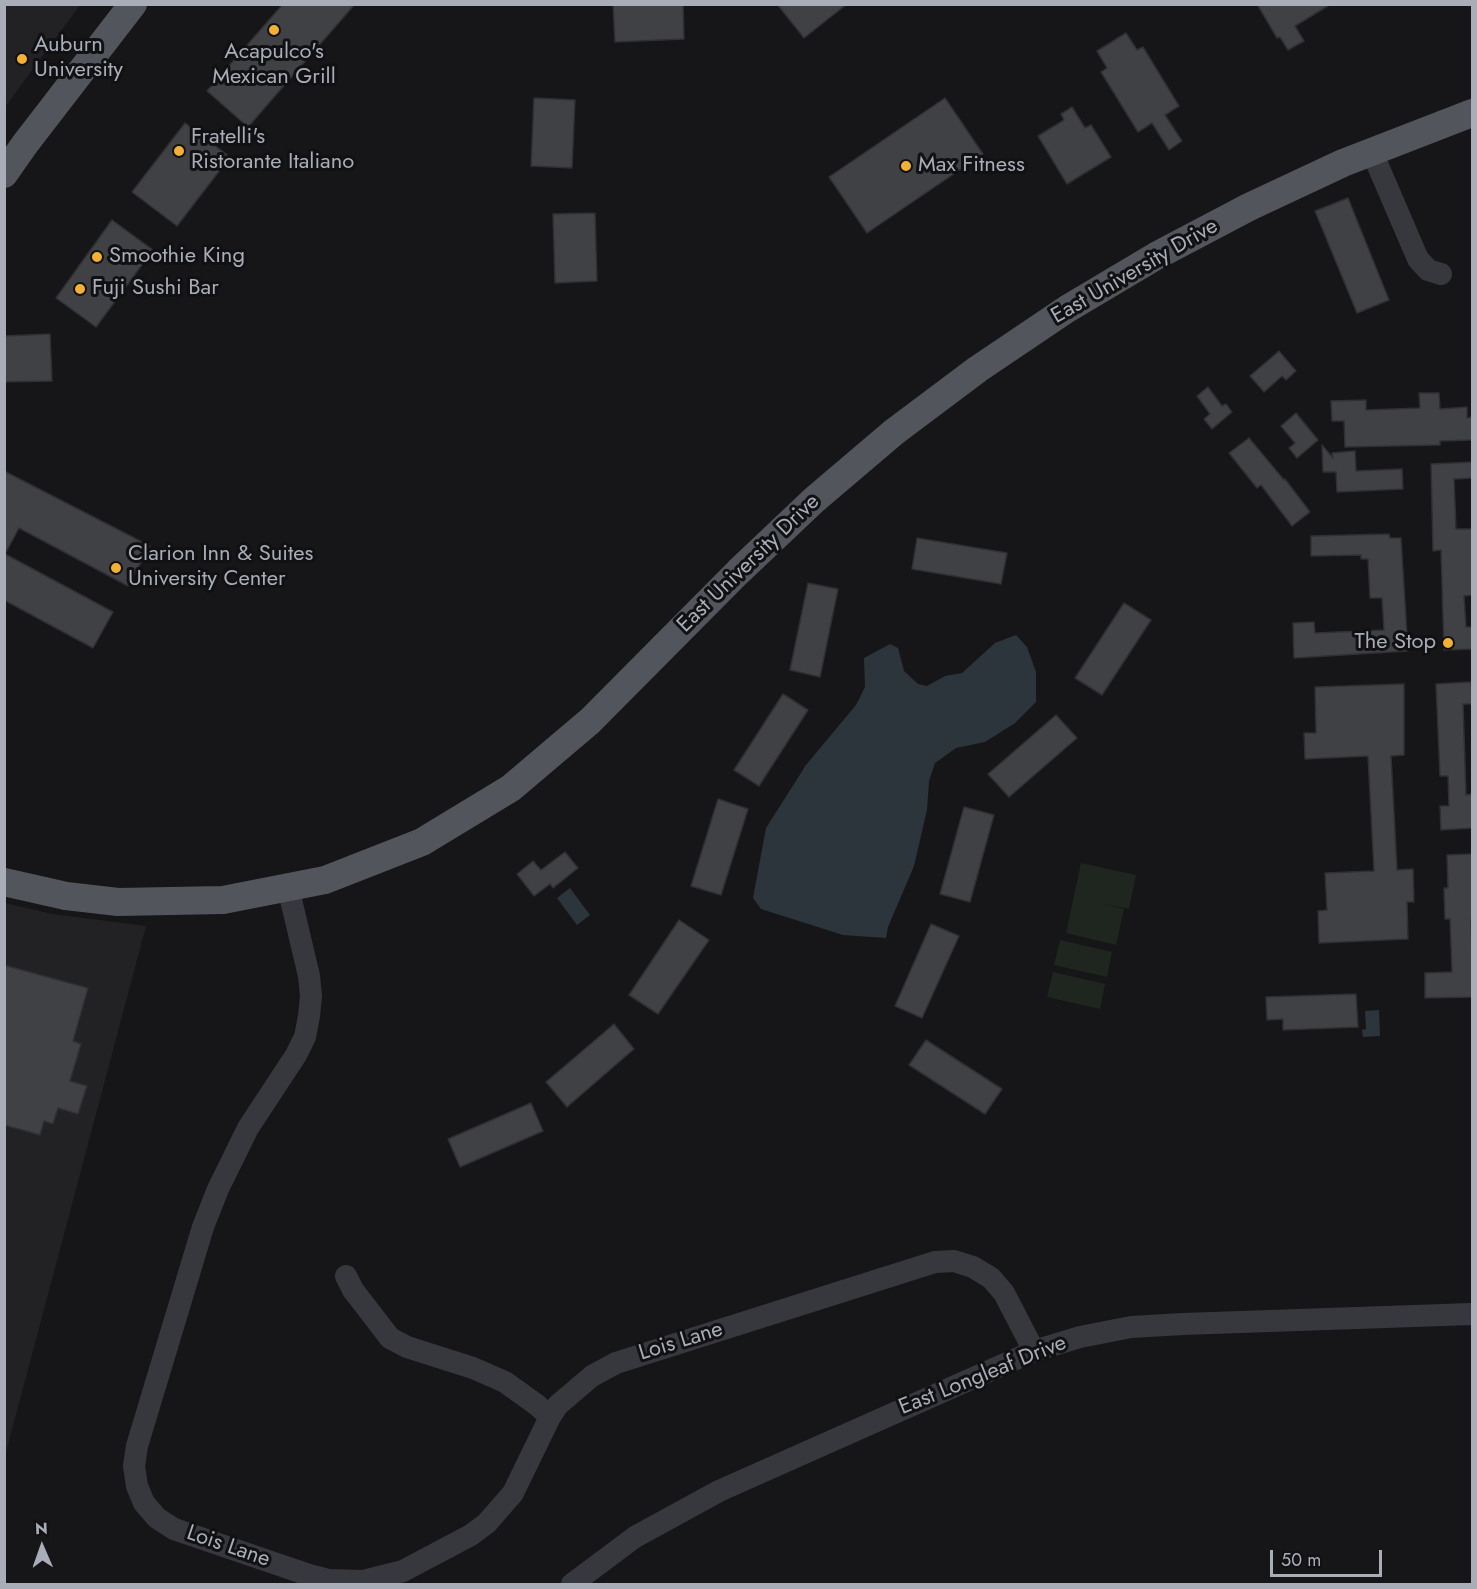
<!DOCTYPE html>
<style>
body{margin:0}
#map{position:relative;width:1477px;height:1589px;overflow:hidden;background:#161618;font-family:Jost,sans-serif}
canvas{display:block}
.frame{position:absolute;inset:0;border:6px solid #a8adb8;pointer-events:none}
.north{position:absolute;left:12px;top:1517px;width:60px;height:60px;-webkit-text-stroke:4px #111113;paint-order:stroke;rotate:358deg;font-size:16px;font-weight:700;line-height:24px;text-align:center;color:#a8adb8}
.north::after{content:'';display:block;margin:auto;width:21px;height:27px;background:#a8adb8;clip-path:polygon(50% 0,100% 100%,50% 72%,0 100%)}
.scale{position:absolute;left:1270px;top:1550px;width:112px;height:27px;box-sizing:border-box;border:3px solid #a8adb8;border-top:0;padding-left:8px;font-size:18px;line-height:21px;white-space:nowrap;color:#a8adb8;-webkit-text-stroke:4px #111113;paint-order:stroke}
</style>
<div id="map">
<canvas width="1477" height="1589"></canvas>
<div class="frame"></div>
<div class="north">N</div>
<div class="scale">50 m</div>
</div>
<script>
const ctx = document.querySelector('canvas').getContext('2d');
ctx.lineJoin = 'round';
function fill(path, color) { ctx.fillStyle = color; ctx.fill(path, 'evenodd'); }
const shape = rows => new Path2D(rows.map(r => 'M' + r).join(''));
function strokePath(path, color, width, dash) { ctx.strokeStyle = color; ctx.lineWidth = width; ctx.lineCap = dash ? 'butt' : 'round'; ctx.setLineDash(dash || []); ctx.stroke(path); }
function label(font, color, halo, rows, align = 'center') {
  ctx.font = font + ' Jost,sans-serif'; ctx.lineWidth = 6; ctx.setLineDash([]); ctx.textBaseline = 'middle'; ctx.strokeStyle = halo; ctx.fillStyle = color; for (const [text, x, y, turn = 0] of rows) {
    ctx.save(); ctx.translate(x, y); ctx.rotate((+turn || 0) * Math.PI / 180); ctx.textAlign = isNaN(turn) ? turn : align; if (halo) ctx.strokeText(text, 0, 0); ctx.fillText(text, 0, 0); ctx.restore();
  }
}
fill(shape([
 [5,5,80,5,5,107],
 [5,903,52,914,146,926,5,1456]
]), '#222225');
fill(shape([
 [1081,863,1136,875,1129,909,1099,903,1124,909,1116,945,1066,933],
 [1060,940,1112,952,1107,977,1054,965],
 [1053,972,1105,984,1100,1009,1047,997]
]), '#1e261f');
fill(shape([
 [1016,635,1027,647,1036,672,1036,702,1015,723,985,742,956,748,935,763,929,781,927,810,914,866,888,927,886,938,843,935,761,909,753,898,766,828,806,765,856,705,865,687,864,658,890,644,898,648,904,671,918,684,927,686,945,676,962,673,995,643],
 [570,888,590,915,577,925,557,898],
 [1379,1010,1380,1036,1363,1037,1362,1030,1366,1029,1365,1011]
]), '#2c353c');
const building = shape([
 [283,4,355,4,248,127,207,91,283,4],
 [613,4,683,4,684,39,615,42,613,4],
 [777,4,847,4,804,38,777,4],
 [1257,4,1331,4,1295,26,1304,41,1288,50,1280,37,1277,38,1257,4],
 [1126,33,1137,50,1143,47,1179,106,1165,115,1182,141,1169,150,1152,123,1138,132,1101,72,1107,68,1097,51,1126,33],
 [534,98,575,100,572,168,531,166,534,98],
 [945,98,983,154,867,233,829,177,945,98],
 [1072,107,1085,128,1091,125,1111,157,1067,184,1038,136,1064,120,1061,114,1072,107],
 [185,123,230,157,177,226,132,192,185,123],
 [1348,198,1389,300,1357,313,1315,211,1348,198],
 [595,213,597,281,555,283,553,214,595,213],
 [112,220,153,250,96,327,56,298,112,220],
 [50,334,52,381,4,382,4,336,50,334],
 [1279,351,1296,371,1286,380,1282,376,1264,392,1250,376,1279,351],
 [1208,387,1222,406,1226,404,1232,412,1212,429,1204,419,1210,414,1197,396,1208,387],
 [1419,393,1439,393,1440,409,1467,407,1467,418,1473,417,1473,440,1440,441,1440,445,1345,447,1344,421,1332,421,1331,401,1366,400,1366,410,1420,408,1419,393],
 [1296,413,1318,440,1297,458,1289,448,1295,443,1281,426,1296,413],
 [1249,438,1284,480,1285,479,1310,512,1292,526,1261,485,1257,488,1229,453,1249,438],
 [1322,445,1333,458,1332,453,1355,451,1356,471,1402,469,1403,489,1337,492,1336,472,1323,472,1322,445],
 [1473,462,1473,478,1454,479,1456,529,1473,529,1473,595,1464,596,1466,627,1473,627,1473,649,1444,650,1441,550,1433,551,1431,464,1473,462],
 [4,471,150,546,128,586,19,528,5,554,113,612,93,648,4,600,4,471],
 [1389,534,1390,538,1401,538,1408,651,1294,658,1293,623,1314,622,1315,633,1384,630,1382,598,1370,598,1368,559,1361,559,1361,555,1311,556,1311,536,1389,534],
 [917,538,1007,553,1001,584,912,569,917,538],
 [808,583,838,589,820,677,790,670,808,583],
 [1124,603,1151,620,1102,695,1075,678,1124,603],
 [1471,682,1472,704,1463,704,1466,795,1473,794,1473,828,1441,830,1440,806,1449,806,1448,776,1440,776,1436,684,1471,682],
 [1404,684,1404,755,1391,756,1397,870,1413,869,1414,902,1407,902,1408,939,1319,943,1318,911,1327,910,1325,873,1374,871,1368,756,1305,759,1304,733,1316,733,1315,687,1404,684],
 [783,694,808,710,759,786,734,770,783,694],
 [1056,715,1077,738,1009,797,988,774,1056,715],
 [718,799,748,809,721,895,691,886,718,799],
 [964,807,994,815,970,902,940,894,964,807],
 [565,852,578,868,553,888,550,884,534,896,517,874,533,861,541,870,565,852],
 [1473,854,1473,920,1471,920,1473,997,1425,998,1425,973,1452,972,1450,919,1445,919,1444,888,1448,888,1447,855,1473,854],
 [679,920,709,940,658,1014,629,995,679,920],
 [931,924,959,936,922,1018,895,1006,931,924],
 [4,965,88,988,73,1041,81,1044,70,1081,87,1086,78,1114,58,1108,53,1124,44,1121,40,1135,4,1125,4,965],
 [1356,994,1358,1027,1283,1030,1283,1019,1267,1020,1266,997,1356,994],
 [614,1024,634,1049,567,1107,546,1082,614,1024],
 [926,1040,1002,1089,985,1114,909,1065,926,1040],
 [531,1103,543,1131,460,1167,448,1139,531,1103]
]);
fill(building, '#404145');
strokePath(building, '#303034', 1.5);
strokePath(shape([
 [1372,152,1418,259,1428,270,1441,274],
 [288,887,309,976,311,996,309,1016,305,1037,296,1055,248,1128,218,1189,203,1227,137,1446,134,1466,137,1486,144,1503,157,1518,174,1529,309,1575,328,1580,363,1581,403,1571,471,1535,487,1523,513,1493,550,1417,558,1405,592,1376,616,1363,935,1262,954,1261,973,1267,991,1278,1004,1293,1034,1351],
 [346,1276,353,1290,390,1338,407,1347,473,1368,505,1382,537,1405,550,1417],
 [572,1584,635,1537,719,1491,1034,1351,1080,1337,1131,1327,1183,1324,1472,1314]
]), '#37383d', 22);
strokePath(shape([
 [4,174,25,144,133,4],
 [4,882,66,896,118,902,223,900,325,880,422,842,511,788,564,743,590,721,738,572,814,500,894,432,978,369,1067,309,1156,256,1249,207,1343,163,1472,113]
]), '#53555c', 28);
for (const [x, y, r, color] of [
 [274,30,6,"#f2b134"],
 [22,59,6,"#f2b134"],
 [179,151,6,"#f2b134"],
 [906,166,6,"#f2b134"],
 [97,257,6,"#f2b134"],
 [80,289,6,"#f2b134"],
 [116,568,6,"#f2b134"],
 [1448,643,6,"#f2b134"]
]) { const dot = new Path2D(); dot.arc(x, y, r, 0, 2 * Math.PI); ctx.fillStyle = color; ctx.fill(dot); strokePath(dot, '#111113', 2); }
label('22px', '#a8adb8', '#111113', [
 ["Auburn",34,46],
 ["University",34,71],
 ["Acapulco's",274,53,"center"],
 ["Mexican Grill",274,78,"center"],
 ["Fratelli's",191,138],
 ["Ristorante Italiano",191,163],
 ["Max Fitness",918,166],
 ["Smoothie King",109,257],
 ["Fuji Sushi Bar",92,289],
 ["Clarion Inn & Suites",128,555],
 ["University Center",128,580],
 ["The Stop",1436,643,"right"]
], 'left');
label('22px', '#a8adb8', '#111113', [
 ["East University Drive",1135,272,-30],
 ["East University Drive",749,564,-44],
 ["Lois Lane",681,1342,-17],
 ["East Longleaf Drive",983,1376,-22],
 ["Lois Lane",228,1547,19]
]);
</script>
